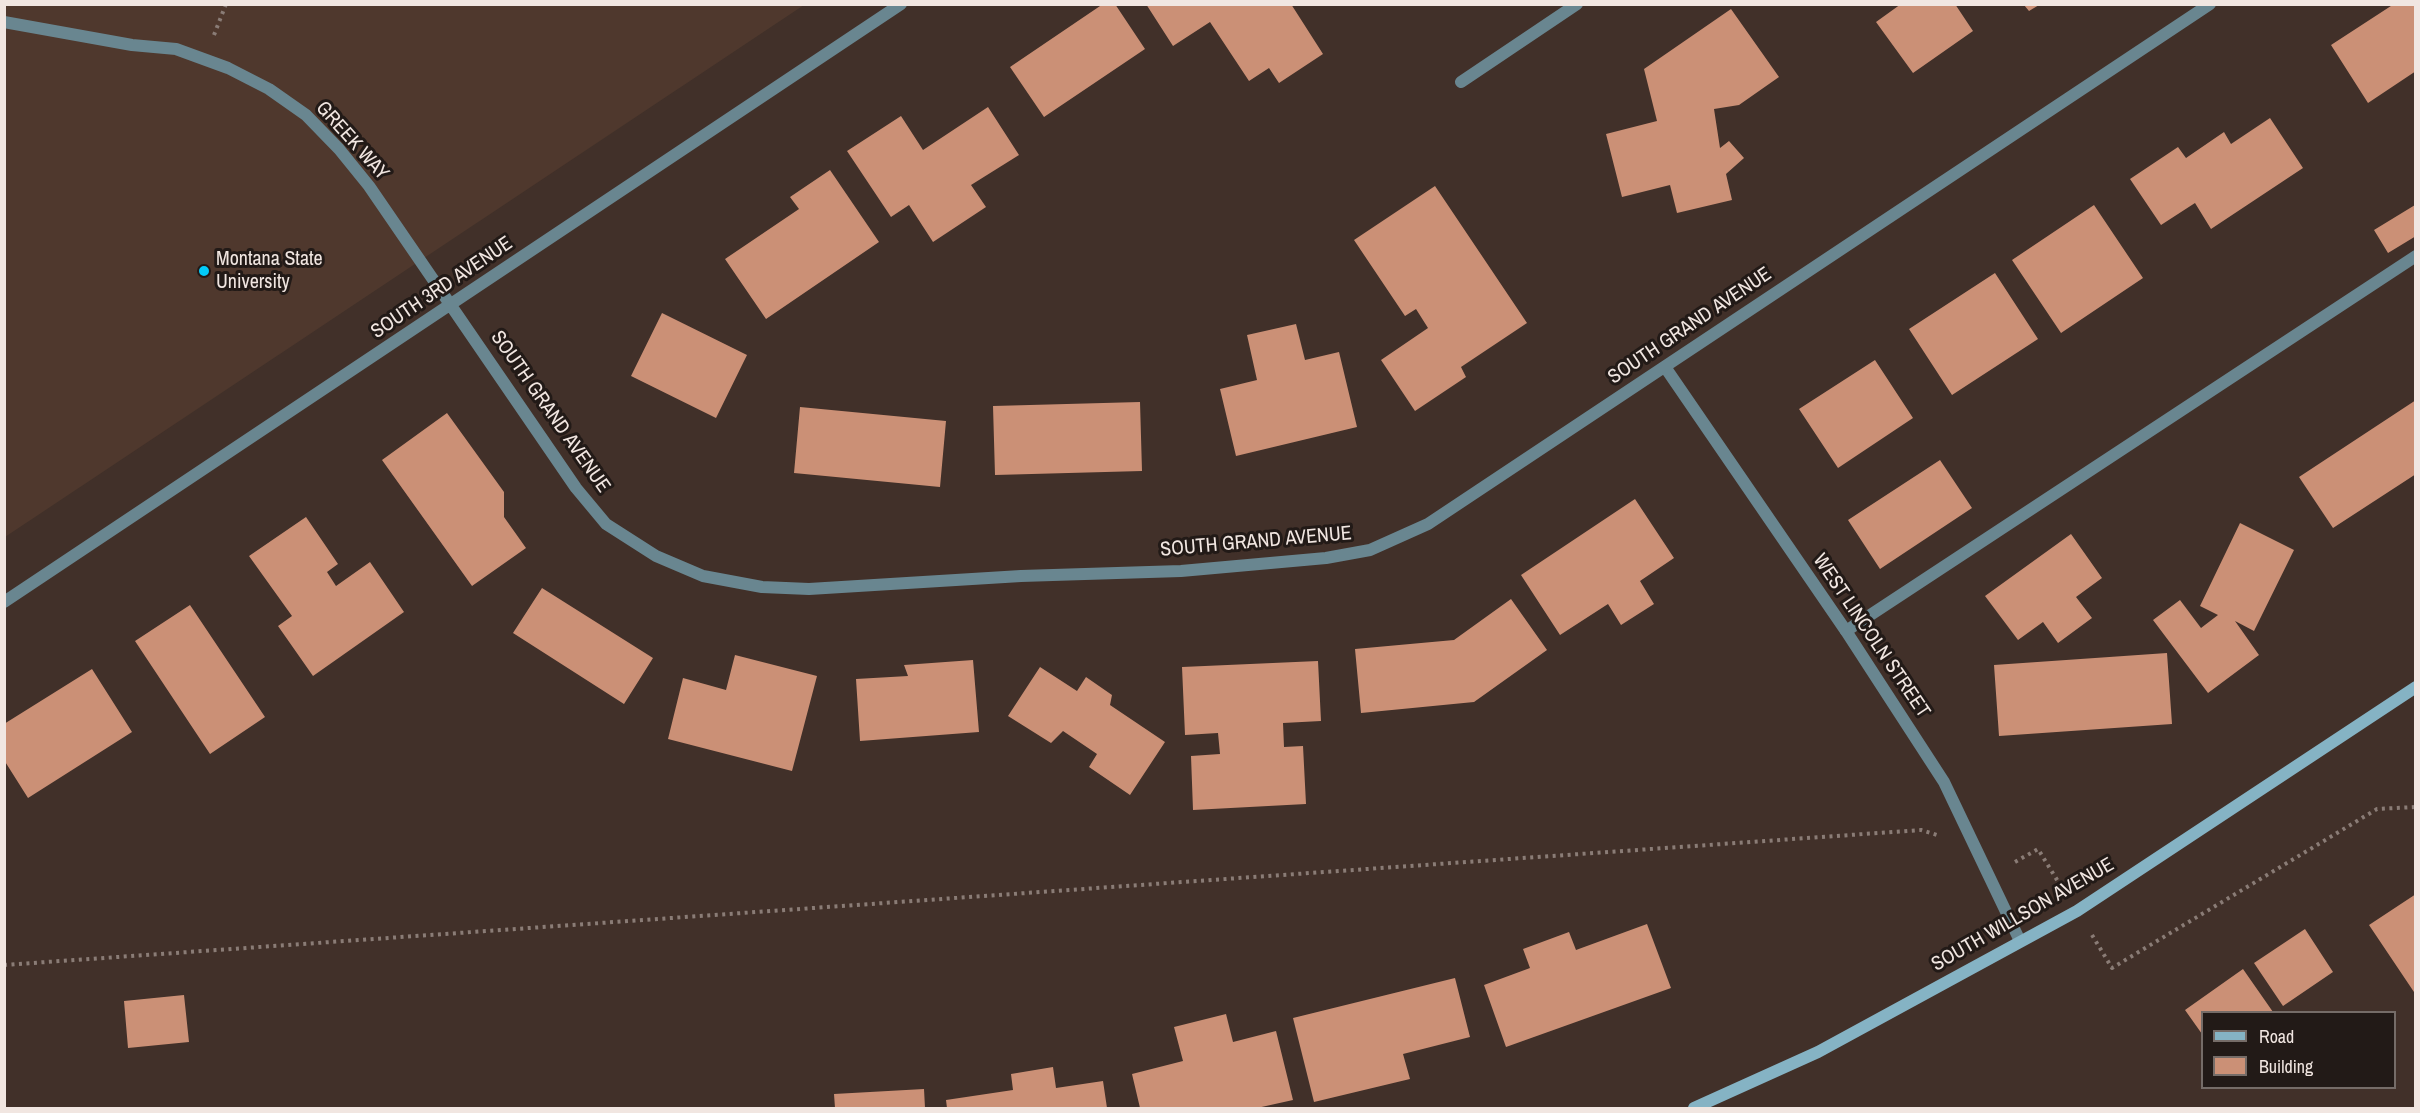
<!DOCTYPE html>
<style>
body{margin:0}
#map{position:relative;width:2420px;height:1113px;overflow:hidden;background:#413029;font-family:"Archivo Narrow",sans-serif}
canvas{display:block}
.frame{position:absolute;inset:0;border:6px solid #f1e6e1;pointer-events:none}
.legend{position:absolute;left:2201px;top:1011px;width:195px;height:78px;box-sizing:border-box;background:#221a17;border:2px solid #756c68;margin:0;padding:8px 10px;list-style:none;font-size:18px;color:#f1e6e1}
.legend li{display:flex;align-items:center;gap:12px;height:30px}
.legend b{width:30px;border:2px solid #756c68}
</style>
<div id="map">
<canvas width="2420" height="1113"></canvas>
<div class="frame"></div>
<ul class="legend">
<li><b style="height:8px;background:#85b3c4"></b>Road</li>
<li><b style="height:16px;background:#cb9076"></b>Building</li>
</ul>
</div>
<script>
const ctx = document.querySelector('canvas').getContext('2d');
ctx.lineJoin = 'round';
function fill(path, color) { ctx.fillStyle = color; ctx.fill(path, 'evenodd'); }
const shape = rows => new Path2D(rows.map(r => 'M' + r).join(''));
function strokePath(path, color, width, dash) { ctx.strokeStyle = color; ctx.lineWidth = width; ctx.lineCap = dash ? 'butt' : 'round'; ctx.setLineDash(dash || []); ctx.stroke(path); }
function label(font, color, halo, rows, align = 'center') {
  ctx.font = font + ' "Archivo Narrow",sans-serif'; ctx.lineWidth = 6; ctx.setLineDash([]); ctx.textBaseline = 'middle'; ctx.strokeStyle = halo; ctx.fillStyle = color; for (const [text, x, y, turn = 0] of rows) {
    ctx.save(); ctx.translate(x, y); ctx.rotate((+turn || 0) * Math.PI / 180); ctx.textAlign = isNaN(turn) ? turn : align; if (halo) ctx.strokeText(text, 0, 0); ctx.fillText(text, 0, 0); ctx.restore();
  }
}
fill(shape([
 [5,5,804,5,5,537]
]), '#4f382d');
fill(shape([
 [1103,4,1115,4,1145,49,1044,117,1010,67],
 [1146,4,1291,4,1323,54,1279,83,1269,68,1249,81,1210,22,1173,46],
 [1901,4,1955,4,1973,31,1913,73,1876,22],
 [2394,4,2416,4,2416,71,2368,103,2331,45],
 [2024,5,2039,5,2029,11],
 [1731,9,1779,77,1739,105,1714,109,1720,148,1729,141,1744,158,1726,174,1732,200,1677,213,1670,185,1622,197,1606,134,1657,121,1644,69],
 [988,107,1019,155,971,185,986,207,933,242,909,205,891,217,847,151,901,116,923,150],
 [2270,118,2303,168,2211,229,2195,203,2161,225,2130,179,2178,147,2186,158,2224,132,2231,144],
 [830,170,879,242,766,319,725,259,799,209,790,197],
 [1435,186,1527,323,1461,367,1466,377,1415,411,1381,360,1428,328,1416,309,1405,316,1354,240],
 [2094,205,2143,278,2061,333,2012,260],
 [2415,205,2416,236,2388,253,2374,230],
 [1995,273,2038,339,1952,395,1909,329],
 [662,313,747,355,716,418,631,376],
 [1296,324,1305,360,1339,352,1357,427,1236,456,1220,389,1257,380,1247,335],
 [1875,360,1913,418,1838,468,1799,409],
 [2416,400,2416,474,2333,528,2299,477],
 [1140,402,1142,471,995,475,993,406],
 [800,407,946,421,940,487,794,473],
 [447,413,504,492,504,517,526,548,472,586,382,460],
 [1940,460,1972,508,1880,569,1848,520],
 [1635,499,1674,558,1640,581,1654,604,1621,625,1608,604,1560,635,1521,575],
 [306,517,338,564,327,572,336,586,370,562,404,612,313,676,278,626,292,616,249,556],
 [2240,523,2294,550,2254,631,2235,621,2259,655,2208,693,2153,620,2180,600,2201,628,2218,615,2200,606],
 [2071,534,2102,578,2076,597,2092,618,2058,643,2043,622,2018,640,1985,596],
 [542,588,653,658,624,704,513,633],
 [1511,599,1547,650,1474,702,1361,713,1355,649,1454,640],
 [190,605,265,717,210,754,135,641],
 [2167,653,2172,724,1999,736,1994,665],
 [735,655,817,676,792,771,668,739,683,678,726,690],
 [973,660,979,732,860,741,856,679,908,676,904,665],
 [1318,661,1321,721,1283,723,1284,747,1303,746,1306,804,1193,810,1191,756,1220,754,1218,733,1185,735,1182,667],
 [1040,667,1077,691,1086,677,1112,695,1110,705,1165,742,1130,795,1089,767,1097,754,1063,731,1051,743,1008,716],
 [92,669,132,732,28,798,4,760,4,724],
 [2416,894,2416,995,2369,925],
 [1647,924,1671,988,1506,1047,1484,985,1530,968,1523,949,1569,932,1576,950],
 [2305,929,2333,972,2283,1006,2254,963],
 [2243,969,2273,1012,2202,1012,2202,1034,2185,1010],
 [1455,978,1470,1037,1403,1054,1410,1079,1314,1102,1293,1018],
 [184,995,189,1042,128,1048,124,1001],
 [1226,1014,1233,1042,1276,1031,1293,1100,1257,1108,1140,1108,1132,1074,1183,1061,1174,1027],
 [1053,1067,1056,1088,1103,1081,1107,1108,947,1108,946,1100,1013,1090,1011,1074],
 [924,1089,925,1108,835,1108,834,1094]
]), '#cb9076');
strokePath(shape([
 [214,35,226,4],
 [2015,862,2038,849,2062,888],
 [2092,935,2112,968,2377,809,2416,807],
 [4,965,1921,830,1937,835]
]), '#8a7c76', 4, [3, 4.5]);
strokePath(shape([
 [1461,82,1577,4],
 [1846,631,2416,256]
]), '#698690', 12);
strokePath(shape([
 [4,22,132,45,176,49,228,68,269,89,306,115,339,149,369,186,576,488,606,524,656,556,703,576,762,587,809,589,1021,576,1181,571,1326,558,1370,550,1428,524,2210,4],
 [1665,367,1846,631,1944,782,2020,941],
 [4,602,901,4]
]), '#698690', 12);
strokePath(shape([
 [1694,1108,1818,1052,2077,911,2416,687]
]), '#85b3c4', 12);
for (const [x, y, r, color] of [
 [204,271,6,"#02cbf9"]
]) { const dot = new Path2D(); dot.arc(x, y, r, 0, 2 * Math.PI); ctx.fillStyle = color; ctx.fill(dot); strokePath(dot, '#221a17', 2); }
label('20px', '#f1e6e1', '#221a17', [
 ["GREEK WAY",352,141,48],
 ["SOUTH 3RD AVENUE",442,288,-34],
 ["SOUTH GRAND AVENUE",1690,326,-34],
 ["SOUTH GRAND AVENUE",550,412,55],
 ["SOUTH GRAND AVENUE",1256,542,-5],
 ["WEST LINCOLN STREET",1871,636,56],
 ["SOUTH WILLSON AVENUE",2023,915,-30]
]);
label('20px', '#f1e6e1', '#221a17', [
 ["Montana State",216,260],
 ["University",216,283]
], 'left');
</script>
